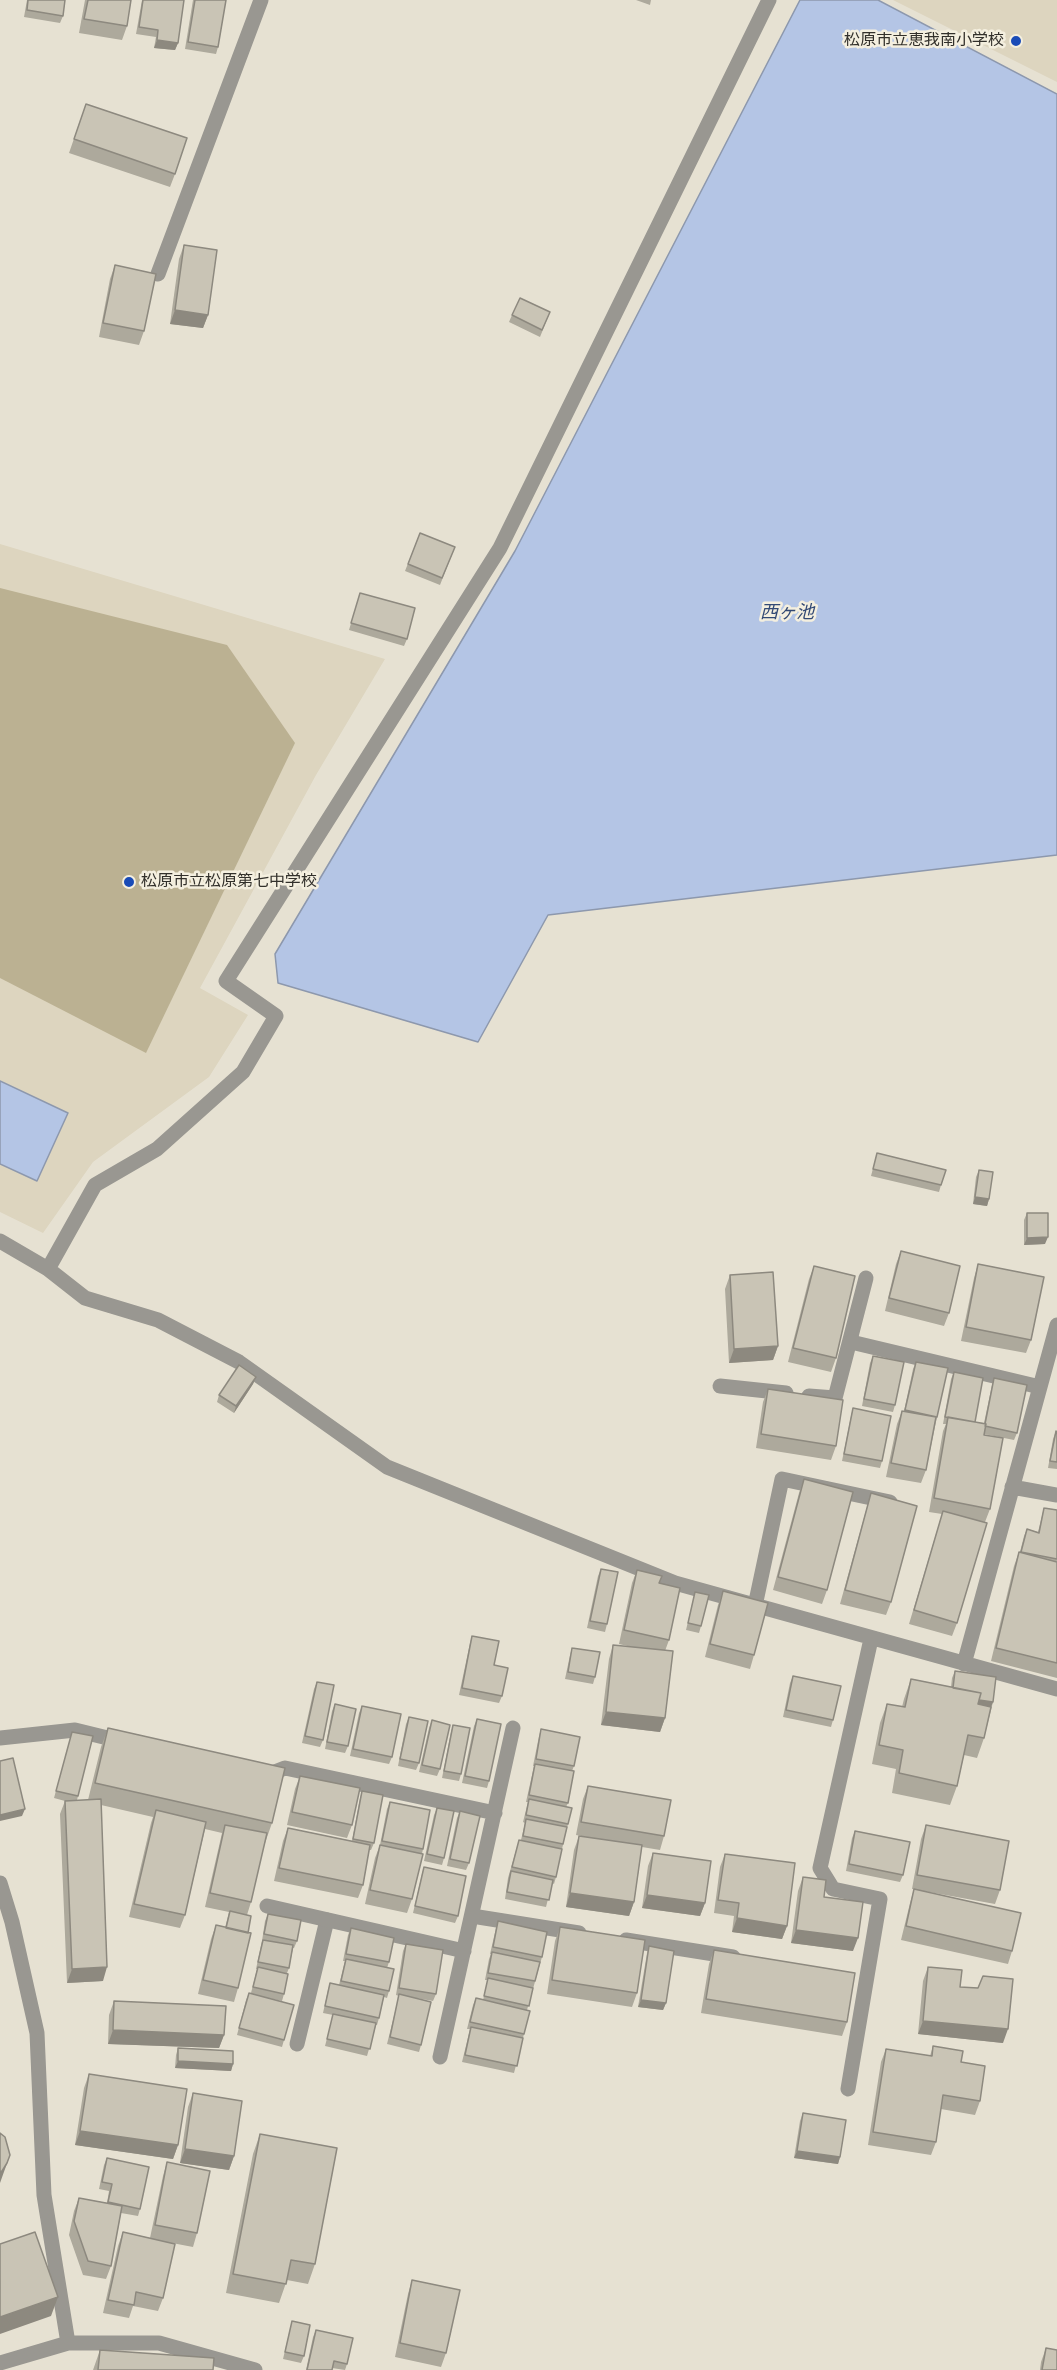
<!DOCTYPE html>
<meta charset="utf-8">
<style>
body{margin:0}
canvas{display:block;background:#e6e1d2}
</style>
<canvas width="1057" height="2370"></canvas>
<script>
const ctx = document.querySelector('canvas').getContext('2d');
ctx.lineJoin = 'round';
function fill(path, color) { ctx.fillStyle = color; ctx.fill(path, 'evenodd'); }
const shape = rows => new Path2D(rows.map(r => 'M' + r).join(''));
function strokePath(path, color, width, dash) { ctx.strokeStyle = color; ctx.lineWidth = width; ctx.lineCap = dash ? 'butt' : 'round'; ctx.setLineDash(dash || []); ctx.stroke(path); }
function label(font, color, halo, rows, align = 'center') {
  ctx.font = font + ' "Source Sans 3","Noto Sans JP",sans-serif'; ctx.lineWidth = 5; ctx.setLineDash([]); ctx.textBaseline = 'middle'; ctx.strokeStyle = halo; ctx.fillStyle = color; for (const [text, x, y, turn = 0] of rows) {
    ctx.save(); ctx.translate(x, y); ctx.rotate((+turn || 0) * Math.PI / 180); ctx.textAlign = isNaN(turn) ? turn : align; if (halo) ctx.strokeText(text, 0, 0); ctx.fillText(text, 0, 0); ctx.restore();
  }
}
fill(shape([
 [893,0,1057,0,1057,82],
 [0,544,385,659,316,775,200,988,248,1015,209,1077,93,1162,43,1233,0,1212]
]), '#ddd5bf');
fill(shape([
 [0,588,227,645,295,743,146,1053,0,978]
]), '#bbb192');
const water = shape([
 [800,0,878,0,1057,94,1057,855,548,915,478,1042,278,983,275,954,515,551,800,0],
 [0,1081,68,1113,37,1181,0,1164,0,1081]
]);
fill(water, '#b4c5e5');
strokePath(water, '#8d98ad', 1.5);
strokePath(shape([
 [720,1386,786,1393],
 [809,1396,835,1398,866,1278],
 [297,2044,327,1920]
]), '#999791', 15);
strokePath(shape([
 [158,274,261,0],
 [0,1241,48,1269,85,1298,158,1320,239,1362,387,1467,675,1583,1057,1689],
 [48,1269,95,1185,157,1149,243,1072,276,1016,226,981,500,548,769,0],
 [851,1342,1040,1387],
 [1012,1487,1057,1495],
 [755,1606,782,1479,890,1502],
 [964,1664,1057,1325],
 [0,1738,75,1730,124,1742],
 [267,1775,285,1768,495,1813],
 [0,1883,12,1922,37,2033,44,2195,68,2343],
 [267,1906,464,1951],
 [472,1916,579,1933],
 [626,1940,733,1957],
 [440,2057,513,1728],
 [848,2089,880,1899,833,1889,820,1868,871,1639],
 [0,2363,68,2343,159,2343,255,2370]
]), '#999791', 15);
fill(shape([
 [27,0,65,0,63,16,60,23,24,17],
 [85,0,131,0,127,26,122,40,79,33],
 [142,0,184,0,178,43,175,50,154,48,156,37,136,34],
 [193,0,226,0,218,47,216,54,185,49],
 [636,0,651,0,650,5],
 [86,104,175,174,170,187,69,153],
 [184,245,208,315,203,328,170,324,179,259],
 [115,265,144,331,139,345,99,337,110,279],
 [550,312,540,337,509,322,512,315],
 [420,533,455,547,440,585,405,571],
 [360,593,407,639,404,646,349,630],
 [877,1153,941,1185,939,1192,871,1176],
 [979,1170,989,1199,987,1206,973,1204,976,1177],
 [1027,1213,1045,1244,1024,1245,1024,1220],
 [901,1251,949,1313,944,1326,885,1311,896,1264],
 [978,1264,1031,1340,1026,1353,961,1341,974,1278],
 [814,1266,836,1358,831,1372,788,1362,809,1279],
 [730,1275,778,1346,773,1360,729,1363,725,1289],
 [873,1356,895,1405,893,1412,862,1406,870,1363],
 [916,1362,937,1417,926,1470,921,1483,886,1477,897,1424,902,1411,904,1411,913,1369],
 [954,1372,975,1422,984,1423,992,1385,994,1378,1017,1433,1014,1440,984,1434,990,1509,985,1522,978,1521,957,1623,952,1636,909,1624,942,1514,929,1512,943,1431,946,1424,943,1424,951,1379],
 [256,1377,253,1384,234,1413,217,1402,219,1395],
 [768,1389,836,1446,831,1460,756,1448,763,1402],
 [853,1408,882,1461,880,1468,842,1461,851,1416],
 [1056,1431,1057,1432,1057,1469,1048,1468,1053,1439],
 [804,1479,827,1590,822,1604,773,1590,799,1493],
 [871,1493,891,1602,886,1615,840,1604,867,1507],
 [1044,1508,1057,1510,1057,1678,991,1661,1014,1566,1019,1552,1020,1552,1024,1536,1027,1529,1038,1532],
 [601,1569,607,1624,605,1632,587,1628,598,1576],
 [637,1570,659,1583,669,1640,665,1651,665,1718,660,1732,601,1725,609,1659,613,1645,636,1648,619,1644,632,1583],
 [723,1591,754,1655,750,1669,705,1657,718,1605],
 [695,1592,701,1626,699,1633,686,1630],
 [472,1636,494,1665,502,1696,499,1703,459,1695,470,1643],
 [572,1648,595,1677,593,1684,565,1679,570,1655],
 [955,1671,993,1702,984,1738,977,1758,964,1755,957,1786,950,1805,892,1793,896,1769,872,1764,880,1723,887,1704,902,1707,904,1699,911,1679,951,1687,952,1678],
 [793,1676,833,1720,831,1727,783,1717,790,1683],
 [317,1682,323,1740,320,1747,302,1743,314,1689],
 [335,1704,348,1746,345,1753,325,1749,332,1711],
 [362,1706,392,1757,389,1764,350,1756,359,1713],
 [409,1717,419,1763,416,1770,398,1766,406,1724],
 [477,1719,489,1781,487,1788,462,1783,474,1726],
 [432,1720,440,1769,437,1776,419,1772,429,1728],
 [453,1725,461,1774,459,1781,442,1778,451,1732],
 [108,1728,272,1823,265,1843,264,1842,251,1902,247,1915,248,1933,238,1988,234,2002,198,1994,211,1939,216,1925,225,1928,229,1912,205,1907,222,1833,205,1829,185,1915,180,1928,129,1917,151,1823,153,1817,101,1805,103,1981,67,1983,60,1814,65,1801,54,1798,72,1732,78,1796,77,1800,88,1800,101,1747],
 [541,1729,574,1766,572,1771,568,1803,566,1807,568,1824,562,1849,556,1877,554,1884,552,1883,546,1907,505,1899,508,1878,517,1847,519,1840,521,1840,525,1823,523,1822,528,1802,526,1802,534,1766,533,1766,539,1736],
 [300,1776,352,1825,347,1838,287,1825,295,1789],
 [588,1786,664,1836,660,1850,642,1847,634,1902,629,1916,566,1907,574,1850,579,1836,592,1838,576,1835,583,1799],
 [362,1791,374,1843,371,1850,369,1850,363,1885,358,1898,274,1881,283,1841,288,1828,352,1841,360,1798],
 [390,1802,423,1849,412,1899,407,1913,365,1904,375,1858,380,1845,387,1809],
 [437,1808,444,1858,442,1865,424,1861,434,1815],
 [460,1811,469,1863,466,1870,447,1866,457,1818],
 [926,1825,1000,1890,995,1904,918,1890,1012,1951,1008,1964,901,1940,910,1903,914,1889,912,1889,921,1839],
 [855,1831,903,1875,900,1882,846,1871,852,1838],
 [653,1853,705,1903,700,1916,642,1908,648,1866],
 [725,1854,787,1926,782,1939,732,1932,734,1916,714,1913,720,1867],
 [424,1867,458,1916,455,1923,413,1913,422,1874],
 [803,1877,824,1897,853,1951,791,1943,798,1891],
 [268,1914,297,1941,294,1948,293,1948,289,1968,287,1973,284,1994,282,2001,263,1997,284,2040,282,2047,237,2035,246,2000,249,1993,251,1993,257,1969,256,1969,262,1941,265,1921],
 [498,1921,542,1957,527,2010,524,2034,514,2073,462,2062,470,2029,467,2029,473,2005,476,1998,483,2000,488,1980,485,1980,489,1959,491,1954,490,1954,496,1928],
 [560,1927,637,1993,632,2007,547,1994,555,1941],
 [351,1928,389,1962,387,1968,389,1991,387,1998,384,1997,379,2018,377,2025,376,2025,367,2056,325,2046,333,2015,323,2013,328,1990,330,1983,339,1985,345,1961,343,1961,348,1935],
 [406,1944,436,1994,433,2001,416,1998,421,2045,419,2052,387,2044,399,1996,396,1995,403,1951],
 [649,1946,666,2003,663,2010,638,2007,647,1953],
 [714,1950,847,2022,842,2036,701,2013,709,1964],
 [928,1967,1003,2043,918,2034,923,1981],
 [114,2001,224,2035,219,2048,108,2044,109,2015],
 [933,2046,961,2062,980,2101,975,2115,941,2109,936,2142,931,2155,868,2145,881,2062,886,2049,930,2056],
 [178,2048,233,2064,231,2071,175,2068,176,2055],
 [89,2074,178,2145,173,2159,75,2145,84,2088],
 [193,2093,234,2156,229,2170,180,2163,188,2107],
 [803,2113,840,2157,838,2164,794,2158,800,2121],
 [260,2134,315,2264,308,2284,287,2280,279,2303,226,2293,253,2154],
 [107,2158,140,2209,138,2216,121,2213,111,2266,106,2279,83,2275,69,2235,74,2211,79,2198,107,2203,109,2191,99,2189,104,2165],
 [167,2162,197,2233,193,2247,172,2243,163,2298,158,2311,133,2306,129,2318,103,2313,118,2246,123,2232,150,2238,163,2176],
 [412,2280,446,2353,441,2367,395,2357,408,2294],
 [292,2321,304,2356,301,2363,283,2359],
 [316,2330,347,2364,345,2370,332,2368,332,2370,306,2370,313,2337],
 [1046,2348,1057,2370,1040,2370,1041,2362],
 [100,2350,213,2370,93,2370]
]), '#ada99c');
fill(shape([
 [157,40,178,43,175,50,154,48],
 [175,310,208,315,203,328,170,324],
 [975,1197,989,1199,987,1206,973,1204],
 [1048,1237,1045,1244,1024,1245,1027,1238],
 [778,1346,773,1360,729,1363,734,1349],
 [256,1377,253,1384,234,1413,236,1406],
 [952,1697,993,1702,990,1709],
 [606,1712,665,1718,660,1732,601,1725],
 [25,1809,22,1816,0,1821,0,1815],
 [570,1893,634,1902,629,1916,566,1907],
 [647,1895,705,1903,700,1916,642,1908],
 [737,1918,787,1926,782,1939,732,1932],
 [796,1930,858,1938,853,1951,791,1943],
 [107,1967,103,1981,67,1983,72,1969],
 [641,2000,666,2003,663,2010,638,2007],
 [923,2021,1008,2029,1003,2043,918,2034],
 [113,2030,224,2035,219,2048,108,2044],
 [178,2061,233,2064,231,2071,175,2068],
 [80,2131,178,2145,173,2159,75,2145],
 [185,2149,234,2156,229,2170,180,2163],
 [797,2151,840,2157,838,2164,794,2158],
 [10,2155,0,2183,0,2172],
 [58,2297,51,2316,0,2334,0,2317]
]), '#8d897f');
const building = shape([
 [28,0,65,0,63,16,27,10,28,0],
 [88,0,131,0,127,26,84,19,88,0],
 [143,0,184,0,178,43,157,40,158,30,139,27,143,0],
 [195,0,226,0,218,47,188,42,195,0],
 [86,104,187,138,175,174,74,139,86,104],
 [184,245,217,250,208,315,175,310,184,245],
 [115,265,156,274,144,331,103,323,115,265],
 [520,298,550,312,542,330,512,315,520,298],
 [420,533,455,547,442,578,408,564,420,533],
 [360,593,415,608,407,639,351,623,360,593],
 [877,1153,946,1170,941,1185,873,1169,877,1153],
 [979,1170,993,1172,989,1199,975,1197,979,1170],
 [1027,1213,1048,1213,1048,1237,1027,1238,1027,1213],
 [901,1251,960,1266,949,1313,889,1298,901,1251],
 [978,1264,1044,1277,1031,1340,966,1327,978,1264],
 [814,1266,855,1276,836,1358,793,1348,814,1266],
 [773,1272,778,1346,734,1349,730,1275,773,1272],
 [873,1356,904,1362,895,1405,864,1399,873,1356],
 [916,1362,948,1368,937,1417,905,1410,916,1362],
 [239,1365,256,1377,236,1406,219,1395,239,1365],
 [954,1372,983,1378,975,1422,945,1417,954,1372],
 [994,1378,1027,1385,1017,1433,985,1426,986,1424,985,1424,994,1378],
 [768,1389,843,1400,836,1446,761,1434,768,1389],
 [853,1408,891,1416,882,1461,844,1454,853,1408],
 [902,1411,936,1417,926,1470,891,1463,902,1411],
 [948,1417,986,1424,984,1435,1003,1438,990,1509,934,1498,948,1417],
 [1056,1431,1057,1432,1057,1462,1050,1461,1056,1431],
 [804,1479,853,1492,827,1590,778,1577,804,1479],
 [871,1493,917,1506,891,1602,845,1590,871,1493],
 [1044,1508,1057,1510,1057,1559,1021,1552,1027,1529,1039,1533,1044,1508],
 [943,1511,987,1523,957,1623,914,1610,943,1511],
 [1019,1552,1057,1562,1057,1663,996,1648,1019,1552],
 [601,1569,618,1572,607,1624,590,1621,601,1569],
 [637,1570,662,1576,659,1583,680,1588,669,1640,624,1630,637,1570],
 [723,1591,768,1603,754,1655,710,1644,723,1591],
 [695,1592,709,1595,701,1626,688,1623,695,1592],
 [472,1636,499,1641,494,1665,508,1668,502,1696,462,1688,472,1636],
 [613,1645,673,1651,665,1718,606,1712,613,1645],
 [572,1648,600,1652,595,1677,568,1672,572,1648],
 [955,1671,996,1677,993,1702,979,1700,981,1693,953,1688,955,1671],
 [793,1676,841,1686,833,1720,786,1710,793,1676],
 [911,1679,981,1693,978,1704,991,1707,984,1738,968,1735,957,1786,899,1773,903,1750,879,1745,887,1704,905,1707,911,1679],
 [317,1682,334,1685,323,1740,305,1736,317,1682],
 [335,1704,356,1709,348,1746,327,1742,335,1704],
 [362,1706,401,1714,392,1757,353,1749,362,1706],
 [409,1717,428,1721,419,1763,400,1759,409,1717],
 [477,1719,501,1724,489,1781,465,1776,477,1719],
 [432,1720,450,1725,440,1769,422,1765,432,1720],
 [453,1725,470,1728,461,1774,444,1771,453,1725],
 [108,1728,285,1768,272,1823,95,1783,108,1728],
 [541,1729,580,1737,574,1766,536,1759,541,1729],
 [72,1732,93,1736,78,1796,56,1791,72,1732],
 [13,1758,25,1809,0,1815,0,1761,13,1758],
 [535,1764,574,1771,568,1803,529,1795,535,1764],
 [300,1776,360,1788,352,1825,292,1812,300,1776],
 [588,1786,671,1800,664,1836,581,1822,588,1786],
 [362,1791,383,1795,374,1843,353,1839,362,1791],
 [101,1799,107,1967,72,1969,65,1801,101,1799],
 [529,1799,572,1808,568,1824,526,1815,529,1799],
 [390,1802,430,1810,423,1849,382,1841,390,1802],
 [437,1808,454,1811,444,1858,427,1854,437,1808],
 [156,1810,206,1822,185,1915,134,1904,156,1810],
 [460,1811,480,1816,469,1863,450,1859,460,1811],
 [526,1819,567,1827,563,1844,523,1836,526,1819],
 [225,1825,267,1833,251,1902,210,1893,225,1825],
 [926,1825,1009,1841,1000,1890,917,1875,926,1825],
 [288,1828,370,1845,363,1885,279,1868,288,1828],
 [855,1831,910,1842,903,1875,849,1864,855,1831],
 [579,1836,642,1845,634,1902,570,1893,579,1836],
 [519,1840,562,1849,556,1877,512,1867,519,1840],
 [380,1845,423,1854,412,1899,370,1890,380,1845],
 [653,1853,711,1861,705,1903,647,1895,653,1853],
 [725,1854,795,1863,787,1926,737,1918,739,1903,718,1900,725,1854],
 [424,1867,466,1876,458,1916,415,1906,424,1867],
 [511,1871,553,1880,549,1900,507,1892,511,1871],
 [803,1877,826,1880,824,1897,863,1902,858,1938,796,1930,803,1877],
 [914,1889,1021,1913,1012,1951,906,1926,914,1889],
 [230,1911,251,1916,248,1933,226,1928,230,1911],
 [268,1914,301,1920,297,1941,264,1934,268,1914],
 [498,1921,547,1932,542,1957,493,1947,498,1921],
 [216,1925,251,1933,238,1988,203,1980,216,1925],
 [560,1927,645,1940,637,1993,552,1980,560,1927],
 [351,1928,394,1938,389,1962,346,1954,351,1928],
 [263,1940,293,1945,289,1968,258,1962,263,1940],
 [406,1944,443,1950,436,1994,399,1988,406,1944],
 [649,1946,674,1951,666,2003,641,2000,649,1946],
 [714,1950,855,1973,847,2022,706,1999,714,1950],
 [492,1952,540,1962,535,1981,488,1973,492,1952],
 [346,1959,394,1969,389,1991,341,1981,346,1959],
 [258,1967,288,1974,284,1994,253,1987,258,1967],
 [928,1967,962,1970,960,1987,978,1988,983,1976,1013,1979,1008,2029,923,2021,928,1967],
 [488,1978,533,1988,529,2006,484,1996,488,1978],
 [330,1983,384,1995,379,2018,325,2006,330,1983],
 [249,1993,294,2005,284,2040,239,2028,249,1993],
 [399,1994,431,2002,421,2045,390,2037,399,1994],
 [476,1998,530,2011,524,2034,470,2022,476,1998],
 [114,2001,226,2006,224,2035,113,2030,114,2001],
 [333,2014,376,2023,370,2049,327,2039,333,2014],
 [471,2027,523,2038,517,2066,465,2055,471,2027],
 [933,2046,963,2051,961,2062,985,2066,980,2101,943,2095,936,2142,873,2132,886,2049,932,2056,933,2046],
 [178,2048,233,2051,233,2064,178,2061,178,2048],
 [89,2074,187,2089,178,2145,80,2131,89,2074],
 [193,2093,242,2101,234,2156,185,2149,193,2093],
 [803,2113,846,2120,840,2157,797,2151,803,2113],
 [0,2133,5,2137,10,2155,7,2163,2,2171,0,2172,0,2133],
 [260,2134,337,2148,315,2264,291,2260,286,2284,233,2274,260,2134],
 [107,2158,149,2167,140,2209,108,2202,112,2184,102,2182,107,2158],
 [167,2162,210,2171,197,2233,155,2225,167,2162],
 [79,2198,122,2206,111,2266,88,2261,74,2221,79,2198],
 [35,2232,58,2297,0,2317,0,2244,35,2232],
 [123,2232,175,2244,163,2298,136,2292,134,2305,108,2300,123,2232],
 [412,2280,460,2290,446,2353,400,2343,412,2280],
 [292,2321,310,2325,304,2356,285,2352,292,2321],
 [316,2330,353,2338,347,2364,334,2361,332,2370,307,2370,316,2330],
 [1046,2348,1057,2350,1057,2370,1042,2370,1046,2348],
 [100,2350,214,2358,213,2370,98,2370,100,2350]
]);
fill(building, '#c9c4b5');
strokePath(building, '#8d897f', 1.5);
for (const [x, y, r, color] of [
 [1016,41,6,"#194bb7"],
 [129,882,6,"#194bb7"]
]) { const dot = new Path2D(); dot.arc(x, y, r, 0, 2 * Math.PI); ctx.fillStyle = color; ctx.fill(dot); strokePath(dot, '#f4efdf', 2); }
label('16px', '#32302b', '#f4efdf', [
 ["松原市立恵我南小学校",1004,41],
 ["松原市立松原第七中学校",141,882,"left"]
], 'right');
label('italic 18px', '#324974', '#f4efdf', [
 ["西ヶ池",787,614]
]);
</script>
